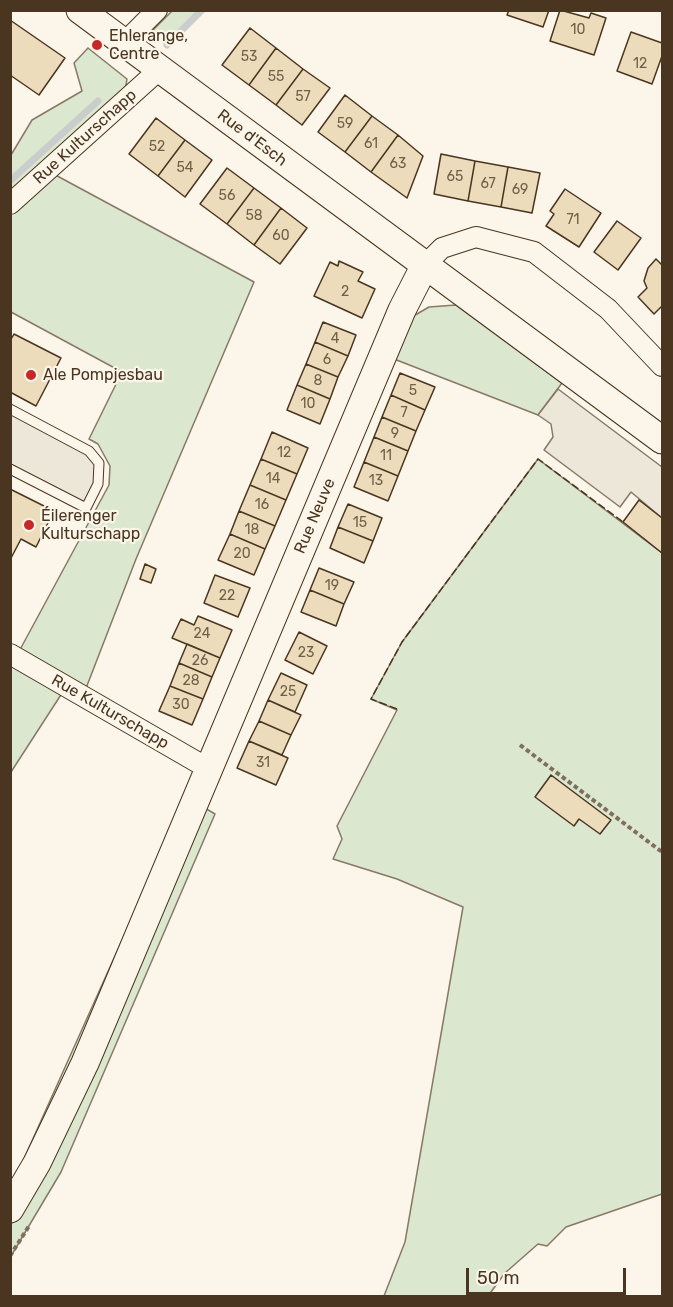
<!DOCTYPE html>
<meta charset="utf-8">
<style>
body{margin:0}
#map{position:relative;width:673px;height:1307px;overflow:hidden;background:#fbf6e9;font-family:Rubik,sans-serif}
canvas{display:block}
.frame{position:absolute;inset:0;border:12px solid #4a3520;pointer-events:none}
.scale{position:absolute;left:466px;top:1268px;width:160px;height:27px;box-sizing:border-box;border:3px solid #4a3520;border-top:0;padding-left:8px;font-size:18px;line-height:21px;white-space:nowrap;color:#4a3520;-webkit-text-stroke:4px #fbf6e9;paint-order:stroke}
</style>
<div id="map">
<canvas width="673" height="1307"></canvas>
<div class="frame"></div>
<div class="scale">50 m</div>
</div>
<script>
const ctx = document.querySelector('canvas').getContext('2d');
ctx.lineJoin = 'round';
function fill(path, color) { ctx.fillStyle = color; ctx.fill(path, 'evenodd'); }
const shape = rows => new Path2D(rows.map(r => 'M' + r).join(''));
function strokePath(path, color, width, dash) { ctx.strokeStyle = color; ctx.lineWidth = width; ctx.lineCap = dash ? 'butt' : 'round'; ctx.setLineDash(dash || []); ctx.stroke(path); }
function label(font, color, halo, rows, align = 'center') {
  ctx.font = font + ' Rubik,sans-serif'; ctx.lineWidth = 4.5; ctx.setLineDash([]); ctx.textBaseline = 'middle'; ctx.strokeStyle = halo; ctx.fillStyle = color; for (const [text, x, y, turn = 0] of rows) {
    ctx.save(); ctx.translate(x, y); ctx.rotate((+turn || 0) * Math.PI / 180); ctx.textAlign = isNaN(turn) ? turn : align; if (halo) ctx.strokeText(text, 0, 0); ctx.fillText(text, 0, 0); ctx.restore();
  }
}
const green = shape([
 [172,11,202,11,167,45,150,33,172,11],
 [88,48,127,79,123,103,48,171,254,282,136,559,83,696,66,687,11,772,11,654,16,657,109,485,110,466,98,444,89,439,122,372,11,312,11,155,32,120,82,91,74,63,88,48],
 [456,305,562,383,538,415,394,359,410,318,429,307,456,305],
 [538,459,662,553,662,1194,566,1227,547,1246,538,1244,505,1273,488,1296,384,1296,405,1242,463,907,397,879,333,859,342,839,337,826,397,710,371,699,402,642,538,459],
 [195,802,215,814,61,1172,11,1256,11,1183,18,1172,136,909,195,802]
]);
fill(green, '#dce7d0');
strokePath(green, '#887966', 1.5);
const parking = shape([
 [558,389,662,467,662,518,631,492,620,507,544,450,553,437,551,424,538,415,558,389],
 [10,409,89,451,99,463,98,484,86,508,11,469,10,409]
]);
fill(parking, '#ede7d9');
strokePath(parking, '#887966', 1.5);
strokePath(shape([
 [167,45,202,10],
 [10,181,98,101]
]), '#c9cecd', 7);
const building = shape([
 [509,10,549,10,543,27,507,15,509,10],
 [560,10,589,18,591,13,606,18,594,55,550,41,560,10],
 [10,20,65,58,39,95,10,75,10,20],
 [250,28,276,48,249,85,222,65,250,28],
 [631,32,662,43,662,56,652,84,617,71,631,32],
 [276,48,303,69,276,105,249,85,276,48],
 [303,69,330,88,302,125,276,105,303,69],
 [345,95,372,116,345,152,318,132,345,95],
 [372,116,398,135,371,172,345,152,372,116],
 [156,118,185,140,158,176,129,154,156,118],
 [398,135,423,156,407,198,371,172,398,135],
 [185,140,212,160,185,197,158,176,185,140],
 [441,154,475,161,468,201,434,194,441,154],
 [475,161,508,167,501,207,468,201,475,161],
 [508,167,540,173,532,213,501,207,508,167],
 [227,168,254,188,227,224,200,204,227,168],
 [254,188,281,208,254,245,227,224,254,188],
 [565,189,601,213,579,247,546,226,554,214,550,211,565,189],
 [281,208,307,228,280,264,254,245,281,208],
 [617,221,641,238,618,270,594,252,617,221],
 [656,259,662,265,662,306,654,314,638,297,647,288,644,281,648,268,656,259],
 [339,261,363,272,358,281,375,289,362,318,314,296,330,262,338,266,339,261],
 [323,322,356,335,348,356,315,342,323,322],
 [14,334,61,358,36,406,10,392,10,341,14,334],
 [315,342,348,356,338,377,306,364,315,342],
 [306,364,338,377,330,399,297,385,306,364],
 [400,373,435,387,425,410,391,395,400,373],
 [297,385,330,399,320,424,287,410,297,385],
 [391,395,425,410,416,431,382,417,391,395],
 [382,417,416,431,408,451,374,437,382,417],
 [272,432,308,448,297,474,261,459,272,432],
 [374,437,408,451,398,476,364,462,374,437],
 [261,459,297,474,286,500,250,485,261,459],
 [364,462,398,476,388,501,354,487,364,462],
 [250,485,286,500,275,526,239,511,250,485],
 [10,489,54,511,36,547,21,539,10,560,10,489],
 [639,500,662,518,662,553,623,522,639,500],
 [348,504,382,518,373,541,338,527,348,504],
 [239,511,275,526,265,549,230,534,239,511],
 [338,527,373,541,364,563,330,548,338,527],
 [230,534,265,549,254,575,218,560,230,534],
 [145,564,156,569,151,583,140,579,145,564],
 [319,568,354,582,344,604,310,590,319,568],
 [215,575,250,588,238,617,204,603,215,575],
 [310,590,344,604,336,626,301,612,310,590],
 [198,616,232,630,220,658,172,638,181,619,194,625,198,616],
 [299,632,327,646,313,674,285,660,299,632],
 [187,644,220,658,212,677,179,663,187,644],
 [179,663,212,677,203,699,170,686,179,663],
 [281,673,307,685,295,712,268,700,281,673],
 [170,686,203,699,192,725,159,711,170,686],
 [268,700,301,715,291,735,259,721,268,700],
 [259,721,291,735,282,755,249,741,259,721],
 [249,741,288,758,276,785,237,768,249,741],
 [551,775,611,820,600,834,579,819,574,826,535,797,551,775]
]);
fill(building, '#ecdcbc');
strokePath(building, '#4a3520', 1.5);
const lane = shape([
 [10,409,89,451,99,463,98,484,86,508,10,469]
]);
const street = shape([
 [124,43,157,10],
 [10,204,160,69],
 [425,265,442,248,476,237,534,252,608,309,662,366],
 [10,654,209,769]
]);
const secondary = shape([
 [80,10,662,440],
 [10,1209,37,1163,85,1063,402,310,425,265]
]);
strokePath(lane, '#4a3520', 11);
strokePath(street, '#4a3520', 22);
strokePath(secondary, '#4a3520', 29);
strokePath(shape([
 [520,745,662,852],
 [10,1256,29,1226]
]), '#7f6f5c', 4, [4.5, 3]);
strokePath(lane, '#fbf6e9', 9);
strokePath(street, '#fbf6e9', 20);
strokePath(secondary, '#fbf6e9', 27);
strokePath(shape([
 [397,709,371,699,402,642,538,459,623,522]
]), '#4a3520', 1.5, [8, 3]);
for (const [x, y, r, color] of [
 [97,45,6,"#c62828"],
 [31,375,6,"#c62828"],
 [29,525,6,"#c62828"]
]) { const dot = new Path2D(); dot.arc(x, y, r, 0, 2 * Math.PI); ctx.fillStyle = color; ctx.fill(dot); strokePath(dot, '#fbf6e9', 2); }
label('14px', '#725f47', null, [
 ["10",578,30],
 ["53",249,57],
 ["12",640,64],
 ["55",276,77],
 ["57",303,97],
 ["59",345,124],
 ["61",371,144],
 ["52",157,147],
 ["63",398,164],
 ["54",185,168],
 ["65",455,177],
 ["67",488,184],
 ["69",520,190],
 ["56",227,196],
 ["58",254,216],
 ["71",573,220],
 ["60",281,236],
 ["2",345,292],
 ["4",335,339],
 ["6",327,360],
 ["8",318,381],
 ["5",413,391],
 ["10",308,404],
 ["7",404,413],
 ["9",395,434],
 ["12",284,453],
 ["11",386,456],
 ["14",273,479],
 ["13",376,481],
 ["16",262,505],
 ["15",360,523],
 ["18",252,530],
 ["20",242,554],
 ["19",332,586],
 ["22",227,596],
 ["24",202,634],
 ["23",306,653],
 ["26",200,661],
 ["28",191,681],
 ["25",288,692],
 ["30",181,705],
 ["31",263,763]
]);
label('16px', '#4a3520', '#fbf6e9', [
 ["Ehlerange,",109,36],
 ["Centre",109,54],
 ["Ale Pompjesbau",43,375],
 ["Éilerenger",41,516],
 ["Kulturschapp",41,534]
], 'left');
label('16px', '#4a3520', '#fbf6e9', [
 ["Rue Kulturschapp",85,137,-42],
 ["Rue d'Esch",252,138,37],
 ["Rue Neuve",315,516,-67],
 ["Rue Kulturschapp",110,712,30]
]);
</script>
